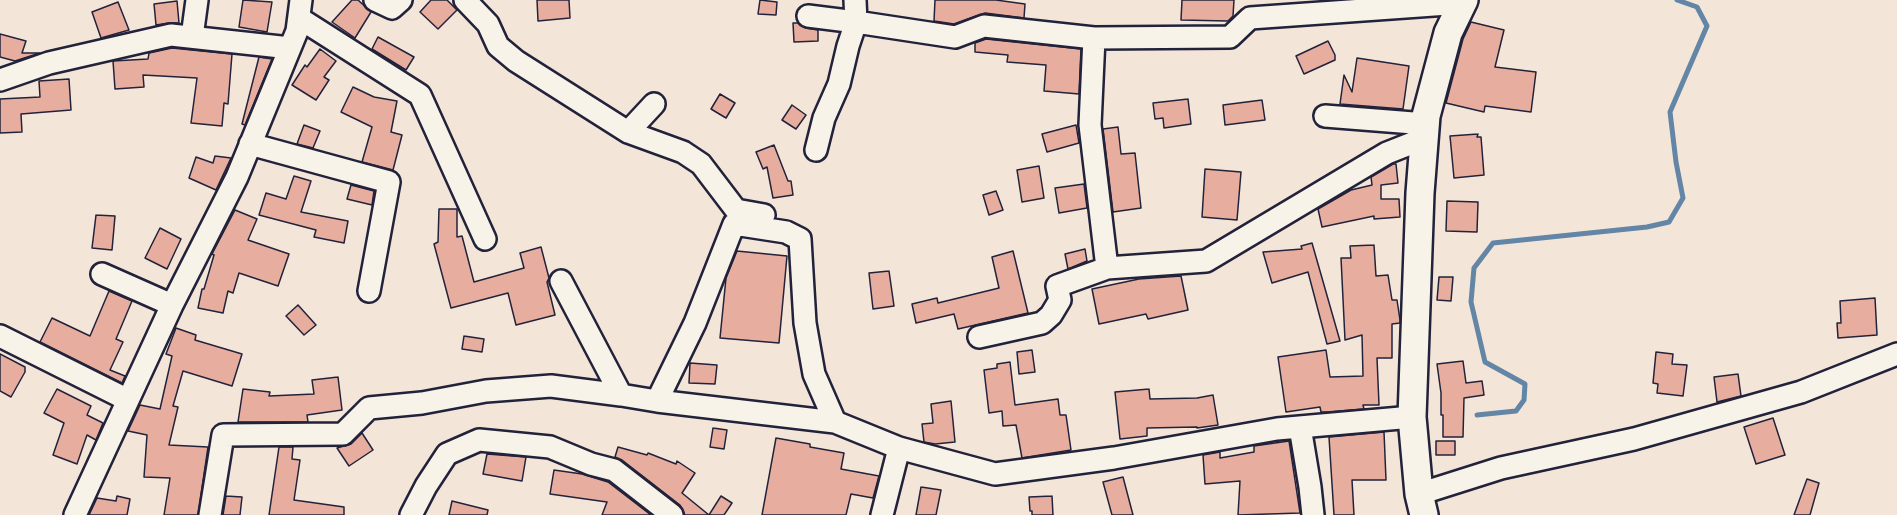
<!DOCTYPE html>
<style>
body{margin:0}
canvas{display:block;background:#f4e5d9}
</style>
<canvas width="1897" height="515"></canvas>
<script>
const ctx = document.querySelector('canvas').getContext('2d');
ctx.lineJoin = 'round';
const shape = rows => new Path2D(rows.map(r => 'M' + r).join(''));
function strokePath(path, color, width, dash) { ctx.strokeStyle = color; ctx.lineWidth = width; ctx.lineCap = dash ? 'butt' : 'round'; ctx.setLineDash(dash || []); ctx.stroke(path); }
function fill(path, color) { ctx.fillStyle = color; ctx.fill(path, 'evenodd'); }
strokePath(shape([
 [1477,415,1516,411,1524,400,1525,384,1485,362,1471,302,1474,268,1493,243,1647,227,1669,222,1683,198,1676,162,1670,112,1707,26,1697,7,1677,0]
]), '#6386a6', 5);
const building = shape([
 [243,0,272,2,267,32,239,27,243,0],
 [352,0,358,0,371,12,355,38,332,22,352,0],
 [431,0,447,0,457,10,438,29,420,12,431,0],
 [537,0,569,0,570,18,538,21,537,0],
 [760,0,777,2,776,15,758,14,760,0],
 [935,0,996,0,1025,4,1024,18,985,13,954,24,934,21,935,0],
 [1182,0,1234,0,1233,16,1228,21,1181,20,1182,0],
 [177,1,179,23,169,23,156,25,154,4,177,1],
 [118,2,129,30,101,38,92,12,118,2],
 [1471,22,1504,30,1495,67,1536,72,1531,112,1485,106,1484,112,1446,103,1463,39,1471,22],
 [793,23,798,23,806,28,818,30,818,41,794,42,793,23],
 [0,34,26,41,22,53,40,53,15,61,0,57,0,34],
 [378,37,414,57,406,70,372,49,378,37],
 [986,39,1081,49,1079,94,1044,91,1046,65,1007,62,1008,55,975,52,975,43,986,39],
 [1328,41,1335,55,1335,60,1304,74,1296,56,1328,41],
 [172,48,232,54,228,104,224,103,222,126,191,123,197,78,143,75,144,87,115,89,113,61,148,59,149,53,172,48],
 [320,49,336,61,324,77,329,80,316,100,292,85,305,65,307,67,320,49],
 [259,57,272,59,245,125,242,124,259,57],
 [1357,58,1409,66,1403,109,1340,104,1344,75,1352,92,1357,58],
 [69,79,71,110,21,114,22,132,0,133,0,99,40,97,39,81,69,79],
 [353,87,374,97,397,101,391,132,402,135,393,170,362,162,372,127,341,112,353,87],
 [720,94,735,103,726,118,711,109,720,94],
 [1188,99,1191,124,1164,128,1163,118,1155,119,1153,103,1188,99],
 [1262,100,1265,120,1225,125,1223,105,1262,100],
 [792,105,806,115,796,129,782,120,792,105],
 [304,125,320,131,313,148,297,144,304,125],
 [1076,125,1079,143,1047,152,1042,134,1076,125],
 [1118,127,1121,154,1135,153,1141,208,1113,212,1103,129,1118,127],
 [1478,134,1477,137,1481,137,1484,175,1454,178,1450,136,1478,134],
 [774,145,788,181,791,181,793,195,773,198,767,167,763,169,756,152,774,145],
 [215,156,231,158,216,190,189,178,196,157,213,163,215,156],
 [1393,164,1396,164,1398,183,1381,185,1381,199,1399,199,1400,217,1374,219,1374,216,1322,227,1318,209,1351,190,1372,185,1371,177,1393,164],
 [1039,166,1044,198,1022,202,1017,170,1039,166],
 [1205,169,1241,172,1237,220,1202,217,1205,169],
 [294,176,311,181,301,212,348,221,344,243,314,237,316,230,259,215,266,193,286,199,294,176],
 [1084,184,1087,208,1059,213,1055,188,1084,184],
 [351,185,374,191,372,205,347,199,351,185],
 [996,191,1003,210,989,215,983,195,996,191],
 [1447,201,1478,202,1477,232,1446,231,1447,201],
 [439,209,457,209,457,237,462,236,474,282,524,268,520,253,541,247,549,278,547,282,555,315,516,325,508,293,451,308,434,244,438,242,439,209],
 [235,210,257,219,248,240,289,254,278,286,239,273,233,293,228,291,223,313,198,308,202,289,204,289,214,255,212,254,235,210],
 [96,215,115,216,112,250,92,248,96,215],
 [160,228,181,239,167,269,145,258,160,228],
 [1312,243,1340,341,1327,344,1308,272,1272,283,1263,252,1302,249,1301,246,1312,243],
 [1374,245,1376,276,1388,275,1392,300,1397,300,1400,320,1400,323,1392,324,1392,358,1377,358,1379,405,1363,405,1364,409,1327,412,1321,412,1320,407,1286,412,1278,357,1326,350,1330,377,1363,376,1362,335,1345,340,1341,258,1351,258,1350,246,1374,245],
 [1085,249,1087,261,1068,269,1065,254,1085,249],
 [737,251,787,256,779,343,720,338,726,278,737,251],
 [1013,251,1028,313,958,329,954,314,916,323,912,304,937,298,938,303,999,288,992,257,1013,251],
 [889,271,894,306,873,309,869,273,889,271],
 [1181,276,1188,310,1148,319,1146,314,1099,324,1092,289,1139,279,1181,276],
 [1439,277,1453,277,1451,301,1437,300,1439,277],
 [109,291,132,301,116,339,123,342,110,370,125,376,122,383,40,342,52,318,90,336,109,291],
 [1875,298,1877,335,1838,338,1837,323,1841,323,1840,301,1875,298],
 [298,305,316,325,304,335,286,316,298,305],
 [176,328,196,335,195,340,242,354,232,386,183,371,173,406,178,407,169,445,208,447,198,515,164,515,170,478,144,477,147,435,128,431,140,405,160,409,172,356,166,354,176,328],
 [464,336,484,339,482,352,462,349,464,336],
 [1032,350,1035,372,1019,374,1017,352,1032,350],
 [1656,352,1673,354,1672,364,1687,365,1683,396,1657,393,1658,384,1653,383,1656,352],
 [0,354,25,367,25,372,11,397,0,391,0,354],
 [1463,361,1466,383,1482,381,1484,395,1464,398,1463,437,1443,437,1443,415,1441,415,1441,393,1437,364,1463,361],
 [1010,362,1015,405,1058,399,1060,415,1066,415,1071,450,1022,458,1016,425,1003,426,1002,411,989,413,984,370,997,368,997,364,1010,362],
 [690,363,717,365,715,384,689,383,690,363],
 [1738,374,1741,396,1717,402,1714,377,1738,374],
 [338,377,342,410,307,415,308,422,238,422,243,389,270,392,269,396,314,394,312,380,338,377],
 [57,389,91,406,87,415,103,423,96,440,87,435,77,464,53,455,64,423,44,413,57,389],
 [1149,389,1150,399,1197,398,1213,395,1218,425,1197,428,1197,427,1147,428,1147,436,1120,439,1115,392,1149,389],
 [951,401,955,442,935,444,924,442,922,424,933,423,931,404,951,401],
 [1773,418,1785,455,1756,464,1744,427,1773,418],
 [713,428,727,430,724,449,710,447,713,428],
 [1384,432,1386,480,1352,480,1354,515,1334,515,1329,437,1384,432],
 [362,433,373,450,349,466,337,448,351,444,362,433],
 [776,438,810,444,810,447,844,453,841,469,879,476,873,498,851,494,846,515,762,515,776,438],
 [1289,441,1300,513,1238,515,1240,481,1205,484,1203,455,1220,452,1220,458,1254,452,1254,446,1289,441],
 [1436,441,1455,441,1455,455,1436,455,1436,441],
 [279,447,293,447,292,459,300,460,294,500,344,507,344,515,269,515,279,447],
 [618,447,647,455,648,453,676,464,677,461,695,473,682,493,709,515,721,496,732,503,724,515,685,515,680,505,622,460,615,457,618,447],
 [487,454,526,457,522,481,483,474,487,454],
 [554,470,582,474,608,482,651,515,602,515,607,502,550,494,554,470],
 [1123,477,1133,515,1112,515,1103,482,1123,477],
 [1807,479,1819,483,1810,515,1794,515,1807,479],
 [921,487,941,490,936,515,916,515,921,487],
 [117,496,130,499,127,515,89,515,97,498,116,501,117,496],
 [226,496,242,497,240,515,223,515,226,496],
 [1052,496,1053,515,1032,515,1032,511,1030,511,1029,497,1052,496],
 [452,501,488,510,487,515,449,515,452,501]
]);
fill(building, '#e7ae9f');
strokePath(building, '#22223b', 1.5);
const minor = shape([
 [375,0,392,8,401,0],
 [465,0,488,24,498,46,516,61,628,132,683,152,701,164,736,210,764,215],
 [855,0,856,22,955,37,984,26,1094,38,1090,125,1107,268,1206,261,1387,153,1425,138],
 [808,16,856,22,848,46,839,84,824,118,816,150],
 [299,18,420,95,485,239],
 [192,37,197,0],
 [1094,38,1230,37,1250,18,1462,3],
 [0,80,49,63,171,35,290,48],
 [1325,116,1426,124],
 [628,132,654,104],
 [250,144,389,182,369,291],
 [102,274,172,305],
 [561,281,621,395],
 [0,336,128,400],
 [979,337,1042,323,1051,315,1060,300,1057,286,1107,268],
 [657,401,695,323,734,224,786,232,800,239,805,323,814,374,835,422],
 [1300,427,1310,487,1313,515],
 [1419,494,1501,468,1634,439,1801,392,1897,354],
 [75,515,172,305,237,177,297,31,301,0],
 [210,515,223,435,343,434,369,408,422,403,486,391,551,386,621,395,657,401,835,422,899,448,995,474,1114,458,1277,429,1412,417],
 [411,515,426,486,447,454,479,440,550,447,591,464,614,470,672,515],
 [882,515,899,448]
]);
const major = shape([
 [1424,515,1419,494,1412,417,1420,193,1426,116,1448,33,1464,0]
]);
strokePath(minor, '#22223b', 26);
strokePath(major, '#22223b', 32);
strokePath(minor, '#f7f3e8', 21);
strokePath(major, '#f7f3e8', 27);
</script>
